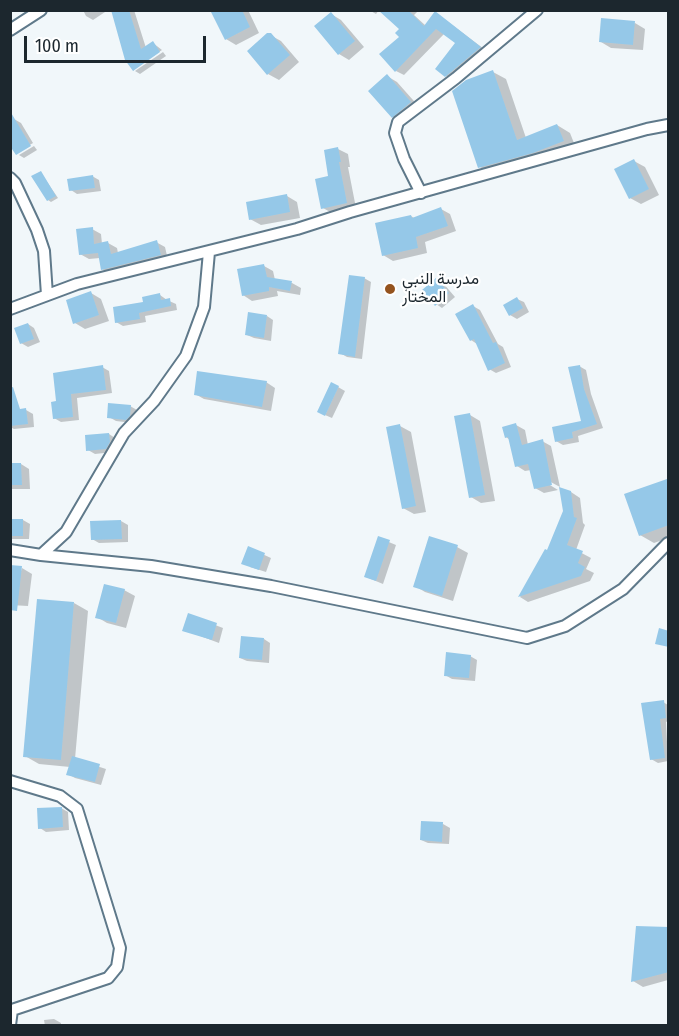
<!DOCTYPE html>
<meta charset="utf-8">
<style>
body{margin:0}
#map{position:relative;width:679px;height:1036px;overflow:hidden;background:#f1f7fa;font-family:"Fira Sans Condensed",sans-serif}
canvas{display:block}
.frame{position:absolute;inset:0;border:12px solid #1c272e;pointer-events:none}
.scale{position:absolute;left:24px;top:36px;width:182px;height:27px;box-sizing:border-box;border:3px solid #1c272e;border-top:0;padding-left:8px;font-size:18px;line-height:21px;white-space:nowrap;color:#1c272e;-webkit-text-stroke:4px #fff;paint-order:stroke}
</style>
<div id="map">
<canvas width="679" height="1036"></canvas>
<div class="frame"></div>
<div class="scale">100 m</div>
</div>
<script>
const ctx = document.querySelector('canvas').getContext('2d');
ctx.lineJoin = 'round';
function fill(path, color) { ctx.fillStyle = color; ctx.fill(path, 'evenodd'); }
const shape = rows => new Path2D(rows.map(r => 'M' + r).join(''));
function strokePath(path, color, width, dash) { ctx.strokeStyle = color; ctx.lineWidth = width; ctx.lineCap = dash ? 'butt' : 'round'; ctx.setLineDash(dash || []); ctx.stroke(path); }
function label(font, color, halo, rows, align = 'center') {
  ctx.font = font + ' "Fira Sans Condensed",Vazirmatn,sans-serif'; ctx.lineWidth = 4.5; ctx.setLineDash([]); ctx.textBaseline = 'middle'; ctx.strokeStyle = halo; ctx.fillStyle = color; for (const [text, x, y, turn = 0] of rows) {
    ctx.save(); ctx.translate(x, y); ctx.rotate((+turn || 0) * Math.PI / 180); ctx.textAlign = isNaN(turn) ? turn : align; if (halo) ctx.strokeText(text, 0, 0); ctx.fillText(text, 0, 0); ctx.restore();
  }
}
fill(shape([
 [83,10,108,10,93,20,86,16],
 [112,10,134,10,146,48,153,43,162,50,134,69,134,71,126,60],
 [211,10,248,10,259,33,236,45,226,39],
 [369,10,379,10,376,14],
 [381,10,419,10,414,15,426,26,443,18,488,52,454,81,446,76,457,43,444,34,404,75,396,71,401,29],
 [331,14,341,20,364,47,349,60,339,54],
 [635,23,645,29,643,50,611,48,601,42],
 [270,35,281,41,299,62,279,80,268,74],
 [163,52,166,56,140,74,135,71],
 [493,72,506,79,526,138,557,125,570,133,576,148,493,175,480,167],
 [387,76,397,82,421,109,403,123,393,117],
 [14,119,21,123,33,143,18,152,18,155],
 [34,146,37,150,24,158,19,155],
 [338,149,348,154,350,167,348,167,356,208,332,213,323,208],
 [634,161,645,167,659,195,641,204,630,198],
 [41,173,58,198,51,202,48,200],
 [92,176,99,180,101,191,77,194,71,190],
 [287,196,297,202,300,218,261,225,250,219],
 [441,209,450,214,456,231,425,242,427,253,393,261,383,255,411,216,414,218],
 [92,229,101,234,102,244,108,243,117,248,118,253,156,242,165,247,168,260,111,274,102,269,100,258,89,259,80,254],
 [264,266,273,271,275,280,292,283,301,288,300,295,277,291,278,296,252,301,243,295],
 [364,278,371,282,362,359,347,357,340,353],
 [436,279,443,283,455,297,442,308,436,304],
 [91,293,101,299,109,321,85,329,75,323],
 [160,295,167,300,176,304,177,310,145,316,146,322,123,326,116,322],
 [517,299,524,302,529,312,517,319,510,315],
 [473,306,480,310,498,344,503,347,511,367,496,373,489,369,477,344,471,340],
 [267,316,273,320,271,341,254,338,247,335],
 [28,324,34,328,40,342,28,347,21,343],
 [579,366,586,370,591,394,603,428,578,436,579,442,563,445,556,441,583,422],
 [102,367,109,371,112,393,77,398,79,420,61,422,54,418,58,402],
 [266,382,275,388,271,411,204,399,195,394],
 [338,387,345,391,332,418,325,415],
 [130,406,137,410,136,419,133,423,116,421,109,417],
 [26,410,33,414,34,427,14,429,10,427,10,412],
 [470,415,480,421,495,501,481,503,471,497],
 [516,425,525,430,528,445,542,441,551,446,560,487,547,480,545,482,558,490,544,493,535,488,531,470,525,471,517,466,510,440,506,437],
 [400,426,411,432,426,512,414,514,403,508],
 [109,434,115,438,113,452,95,454,88,450],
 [10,464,21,464,29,469,30,489,10,489],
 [666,480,668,481,668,538,654,543,640,535],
 [571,492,580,498,583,523,585,525,576,550,591,558,586,569,594,573,590,581,528,602,520,597,545,551,548,552],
 [10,520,23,520,30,524,29,539,10,539],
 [121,521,128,525,128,542,99,543,92,539,92,522],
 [379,538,396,545,383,584,366,577],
 [457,547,468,553,453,601,425,592,415,586],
 [249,548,271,558,266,572,250,567],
 [22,568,32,574,28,606,10,605],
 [124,590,135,596,126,628,107,623,97,617],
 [74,603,88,611,75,759,106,769,101,785,75,778,68,774,70,767,39,764,25,756],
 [189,615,223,628,219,643,184,630],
 [264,639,270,643,269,663,247,661,240,658],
 [470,656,477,660,475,681,452,679,445,675],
 [663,702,668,705,668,721,666,722,668,761,658,763,651,759],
 [61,808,68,812,69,830,46,832,40,828],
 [443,824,450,828,449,844,428,843,421,840],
 [668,928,668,980,643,987,633,981],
 [54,1019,61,1023,61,1026,45,1026,44,1020]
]), '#0003');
fill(shape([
 [111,10,129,10,141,49,153,41,160,52,133,71,125,60],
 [210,10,242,10,250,27,225,40],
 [378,10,408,10,424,26,435,11,481,47,445,77,435,69,455,43,436,29,395,72,379,54,399,37,395,33,399,29],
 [331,12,355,41,338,55,314,26],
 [601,18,635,21,633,45,599,42],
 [267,33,271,33,290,55,267,75,247,51],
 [493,70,517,140,557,124,564,141,533,153,478,168,452,91,466,80],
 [387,74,411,102,392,118,368,91],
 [10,111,31,146,16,155,10,146],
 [338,147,341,162,339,162,347,203,321,209,315,179,328,176,324,150],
 [634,159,649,189,629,199,614,169],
 [41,171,56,196,47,201,31,176],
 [93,175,95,188,69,191,67,179],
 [287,194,290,212,249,220,246,202],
 [441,207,448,226,416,237,418,248,382,256,375,223,411,215,412,218],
 [93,227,94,244,108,241,111,254,157,240,161,255,101,270,98,253,79,255,76,229],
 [264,264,267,277,292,281,290,291,269,287,269,291,242,296,237,269],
 [349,275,365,277,355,357,338,354],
 [436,278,449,293,435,306,422,290],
 [91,291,99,315,73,324,66,300],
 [160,293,161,300,170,298,171,306,139,313,140,319,115,323,113,307,143,302,142,297],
 [517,297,523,308,509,316,503,305],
 [473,304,493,343,496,342,505,363,488,371,474,339,470,341,455,314],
 [248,312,267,315,264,338,245,335],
 [28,323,34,339,20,344,14,328],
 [103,365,106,390,71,394,73,417,53,419,51,402,56,401,53,373],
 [580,365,584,389,597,424,572,432,573,438,555,442,552,427,581,421,568,367],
 [197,371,267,381,262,407,194,395],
 [331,382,339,386,325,416,317,412],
 [13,387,20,409,26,408,28,424,10,426,10,388],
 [108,403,131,405,130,416,126,420,107,418],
 [470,413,485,495,469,498,454,416],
 [516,423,522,445,543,439,552,485,534,489,528,464,515,467,508,437,505,438,502,427],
 [400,424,416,506,402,509,386,427],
 [109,433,110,442,106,449,86,451,85,435],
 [10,463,21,463,22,485,10,485],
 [667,479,669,484,669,525,639,536,624,494],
 [559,487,571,491,574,517,577,518,567,545,583,551,578,563,585,567,581,576,518,597,545,549,547,550,563,511],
 [10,519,23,519,23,536,10,536],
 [121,520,122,539,91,540,90,521],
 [378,536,390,540,376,581,364,577],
 [429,536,458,545,442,596,413,587],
 [248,546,265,553,259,570,241,564],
 [10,565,22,566,17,611,10,610],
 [104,584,125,589,116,623,95,618],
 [37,599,74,602,61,760,23,757],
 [188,613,217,623,212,640,182,631],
 [659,628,669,631,669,647,655,644],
 [241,636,264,638,262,660,239,658],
 [446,652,471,655,469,678,444,676],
 [664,700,666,718,660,719,665,758,650,760,641,703],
 [72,756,100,764,95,782,66,775],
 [62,807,63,827,38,829,37,808],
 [421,821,443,822,442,842,420,840],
 [636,926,669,927,669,972,631,982]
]), '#95c8e8');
const minor = shape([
 [10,30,41,10],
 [10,178,15,183,37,230,44,251,47,295],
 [421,193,404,159,395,133,398,122,456,78,537,10],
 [10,309,77,284,297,229,350,212,647,129,668,125],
 [10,550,41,555,66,532,124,433,154,401,186,356,204,307,209,252],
 [41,555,151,566,271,586,527,638,565,626,623,589,668,543],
 [10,781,60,796,77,809,120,948,117,967,108,978,12,1010,10,1025]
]);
strokePath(minor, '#5f798a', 14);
strokePath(minor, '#fff', 10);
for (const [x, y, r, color] of [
 [390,289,6,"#94531e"]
]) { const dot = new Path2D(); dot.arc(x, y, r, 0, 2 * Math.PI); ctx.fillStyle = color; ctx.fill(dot); strokePath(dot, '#fff', 2); }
label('16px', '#1c272e', '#fff', [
 ["مدرسة النبي",402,280],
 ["المختار",402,298]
], 'left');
</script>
